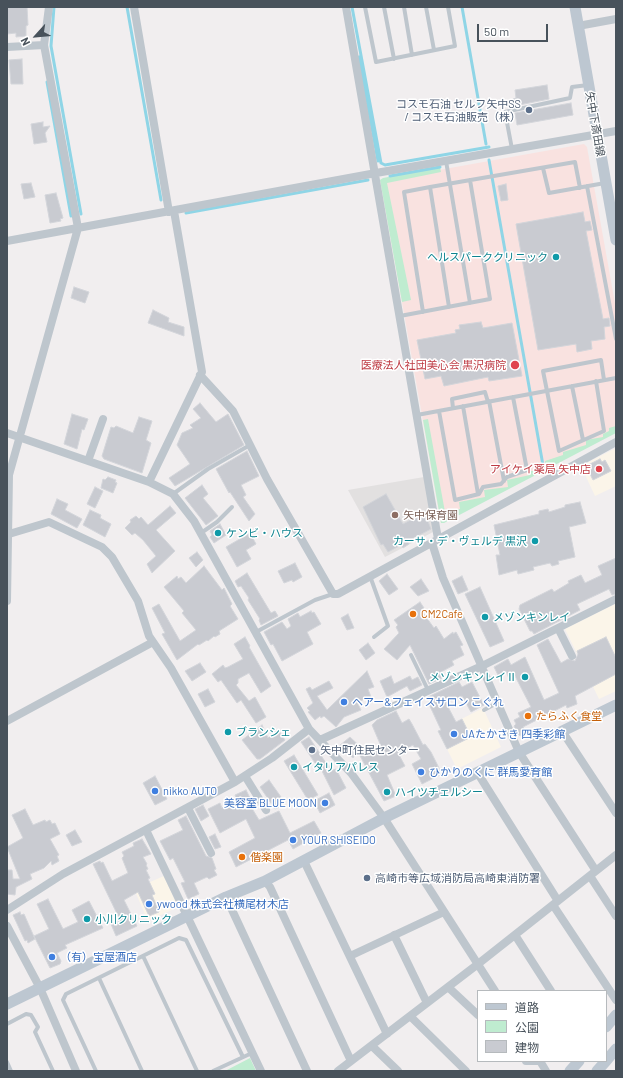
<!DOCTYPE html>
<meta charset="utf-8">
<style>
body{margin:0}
#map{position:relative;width:623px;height:1078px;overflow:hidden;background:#f1eeef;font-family:Barlow,"Noto Sans JP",sans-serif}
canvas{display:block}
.frame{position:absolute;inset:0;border:8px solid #48525b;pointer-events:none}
.legend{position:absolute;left:477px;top:990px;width:130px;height:72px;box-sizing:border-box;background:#fff;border:1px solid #b6babd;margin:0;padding:5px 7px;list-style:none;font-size:12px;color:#48525b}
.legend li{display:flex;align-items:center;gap:8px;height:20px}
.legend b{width:20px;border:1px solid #b6babd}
.north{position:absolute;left:16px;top:16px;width:40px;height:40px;-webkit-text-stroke:3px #fff;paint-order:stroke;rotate:243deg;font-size:11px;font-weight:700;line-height:16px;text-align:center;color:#48525b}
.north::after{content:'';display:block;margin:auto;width:14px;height:18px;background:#48525b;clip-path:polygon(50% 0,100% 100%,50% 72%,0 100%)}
.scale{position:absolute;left:477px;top:24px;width:71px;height:18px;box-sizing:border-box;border:2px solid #48525b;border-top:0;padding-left:5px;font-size:12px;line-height:14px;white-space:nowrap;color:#48525b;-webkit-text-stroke:3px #fff;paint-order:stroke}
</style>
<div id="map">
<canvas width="623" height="1078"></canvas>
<div class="frame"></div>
<ul class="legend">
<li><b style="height:5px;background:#bdc7d1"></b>道路</li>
<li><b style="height:11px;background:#bfecd0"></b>公園</li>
<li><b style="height:11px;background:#c9cbd1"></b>建物</li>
</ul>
<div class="north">N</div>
<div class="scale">50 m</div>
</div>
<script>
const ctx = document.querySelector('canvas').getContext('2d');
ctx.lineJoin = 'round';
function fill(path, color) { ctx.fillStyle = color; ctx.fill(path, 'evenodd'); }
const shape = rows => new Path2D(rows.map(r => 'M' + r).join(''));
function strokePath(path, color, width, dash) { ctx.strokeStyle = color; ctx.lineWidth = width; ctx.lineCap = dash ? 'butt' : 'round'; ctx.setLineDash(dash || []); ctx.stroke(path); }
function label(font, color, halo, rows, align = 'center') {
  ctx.font = font + ' Barlow,"Noto Sans JP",sans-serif'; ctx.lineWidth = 3; ctx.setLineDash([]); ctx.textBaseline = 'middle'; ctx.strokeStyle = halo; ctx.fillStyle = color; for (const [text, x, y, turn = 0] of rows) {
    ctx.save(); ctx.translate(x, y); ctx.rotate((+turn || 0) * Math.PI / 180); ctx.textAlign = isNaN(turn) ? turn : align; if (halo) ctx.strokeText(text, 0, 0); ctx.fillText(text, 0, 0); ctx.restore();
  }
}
fill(shape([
 [616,448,616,486,595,496,581,466],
 [615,604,616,691,599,699,565,629],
 [483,708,501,747,457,769,438,731],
 [164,876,178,907,148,921,134,889]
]), '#fbf5e9');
fill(shape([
 [424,477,435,531,385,557,348,490]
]), '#e2e0e0');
fill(shape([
 [584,144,587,147,616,309,616,431,441,523,381,183,383,180]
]), '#f9e2e0');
fill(shape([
 [440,167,441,172,387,183,411,300,402,302,380,180,383,178],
 [428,419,445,512,460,509,459,502,485,497,484,490,508,487,507,480,530,475,530,471,541,471,546,468,545,461,563,455,563,452,586,445,586,440,603,437,603,434,609,431,609,428,616,426,616,433,444,523,441,523,423,420],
 [250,1058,256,1071,225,1071]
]), '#bfecd0');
strokePath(shape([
 [54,7,51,46,81,214],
 [127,7,161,200],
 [352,7,381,163,385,165,489,147],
 [462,7,486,144],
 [359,57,378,161],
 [47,82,71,216],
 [489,160,544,471],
 [390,176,440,167],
 [186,213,368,180]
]), '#8fd5e6', 3);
const building = shape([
 [7,7,27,7,28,25,26,26,26,36,16,37,16,33,7,34,7,7],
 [22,59,23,84,11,84,9,60,22,59],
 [547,85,549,99,514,106,513,99,516,98,515,90,547,85],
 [571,103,573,115,517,125,515,113,571,103],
 [43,122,43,127,50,126,45,133,47,142,34,144,31,124,43,122],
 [31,183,35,197,24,199,21,184,31,183],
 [506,184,508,200,501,201,498,186,506,184],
 [56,193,63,218,60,219,61,221,50,223,45,195,56,193],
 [583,212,585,222,590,221,592,230,586,231,603,319,609,318,610,326,604,327,605,339,591,341,592,349,577,352,576,344,538,350,516,224,583,212],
 [74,287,89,292,85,303,71,298,74,287],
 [153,310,169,318,168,322,184,327,184,336,148,323,153,310],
 [481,322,483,328,512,323,522,376,489,381,488,377,444,386,441,376,425,379,417,340,456,333,455,330,460,329,459,325,481,322],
 [200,403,216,422,228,414,244,445,175,486,169,478,190,464,177,445,182,433,193,428,190,425,201,418,193,409,200,403],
 [72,414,88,419,84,430,82,429,77,449,64,444,72,414],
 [139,417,152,421,146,440,151,443,142,473,104,459,102,456,111,427,114,428,116,426,133,433,139,417],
 [247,451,259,476,241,485,246,495,243,497,255,514,249,521,230,492,229,493,216,469,247,451],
 [600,459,602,462,605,460,611,471,593,480,586,466,600,459],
 [108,477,116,480,115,482,117,483,113,493,101,488,103,479,105,480,108,477],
 [202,485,208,494,203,498,218,516,206,525,185,498,202,485],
 [95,487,103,491,95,508,87,504,95,487],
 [386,494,403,524,428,511,429,518,427,519,431,529,408,541,409,544,403,548,401,545,388,552,383,544,381,545,363,507,386,494],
 [57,499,68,504,65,510,82,519,77,528,51,514,57,499],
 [580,502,586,523,569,527,575,557,558,561,559,564,552,566,550,563,533,567,534,570,518,574,517,570,499,575,496,555,500,555,494,525,539,514,539,511,548,509,549,512,565,507,565,505,580,502],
 [170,506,176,513,156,530,175,551,152,573,147,564,156,556,143,540,135,533,132,535,125,528,131,522,130,520,136,516,139,519,141,517,148,525,170,506],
 [90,510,101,515,100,518,111,524,105,537,83,525,90,510],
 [220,524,226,535,214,543,210,537,212,535,210,531,220,524],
 [250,533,256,544,246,550,251,559,237,567,226,547,250,533],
 [197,552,203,560,196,567,189,558,197,552],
 [616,558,616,594,612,595,609,589,577,604,580,610,534,634,532,631,530,631,519,609,520,605,552,589,554,592,569,583,568,581,581,575,585,583,602,575,598,566,616,558],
 [295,563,302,577,293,582,292,580,284,583,278,571,295,563],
 [204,566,222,590,224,588,232,604,230,606,238,619,219,631,220,634,215,637,214,636,208,641,207,640,199,645,198,644,177,660,162,634,165,633,152,608,159,604,180,641,196,630,182,613,184,611,164,587,177,576,178,579,181,577,186,583,204,566],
 [247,573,271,613,275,611,278,616,261,625,259,620,260,619,248,600,249,598,241,586,238,587,235,581,247,573],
 [387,574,398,589,389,595,379,581,387,574],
 [462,576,468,590,458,594,452,581,462,576],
 [421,579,429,591,418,596,410,587,421,579],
 [480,587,504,641,490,647,465,594,480,587],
 [420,602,424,608,421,610,434,628,436,626,444,639,453,632,453,634,456,632,463,645,460,646,464,655,452,661,454,665,439,673,442,678,429,684,410,645,397,660,384,649,399,633,396,627,398,625,394,620,420,602],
 [311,611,312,613,314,612,321,624,307,632,313,644,282,661,273,644,271,645,264,632,282,622,287,629,291,626,288,619,298,613,300,617,311,611],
 [348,614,354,628,347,630,341,618,348,614],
 [245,637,250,646,249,647,271,686,261,693,249,673,238,679,238,683,236,685,249,701,255,697,266,717,256,723,241,700,237,703,221,680,218,682,212,674,223,665,225,668,228,667,243,659,234,644,245,637],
 [606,637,616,658,616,674,575,696,577,704,567,708,566,705,523,727,526,733,520,736,517,733,514,726,516,724,514,720,520,717,518,713,531,707,515,676,509,679,506,671,498,675,494,667,508,659,511,665,525,657,544,700,559,693,537,645,548,639,561,663,568,659,575,661,578,654,577,651,606,637],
 [368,643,375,653,366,660,359,650,368,643],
 [200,663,206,672,192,681,185,671,200,663],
 [367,671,374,687,368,689,371,697,357,702,361,710,344,717,336,727,324,716,321,718,320,716,315,720,308,712,310,711,307,708,313,703,306,689,310,687,312,690,329,681,333,688,317,696,327,710,367,671],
 [391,676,394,684,410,676,412,680,418,677,422,685,410,691,407,686,387,697,380,681,391,676],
 [459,682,462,687,472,682,484,705,471,712,462,696,446,703,456,722,462,719,471,737,447,749,438,731,441,730,428,702,430,701,428,697,459,682],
 [208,689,215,702,205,707,198,694,208,689],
 [396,711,402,723,409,719,412,724,423,745,425,744,431,752,442,774,422,784,412,764,421,759,413,745,398,753,405,766,387,775,396,796,384,801,358,752,353,758,339,746,350,737,367,753,381,746,372,725,377,720,396,711],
 [262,725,268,738,275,731,277,733,279,731,285,740,260,759,257,759,242,740,262,725],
 [309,737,324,760,333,770,336,769,346,788,334,795,318,763,315,763,301,742,309,737],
 [294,755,318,795,308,800,284,761,294,755],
 [155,776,167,799,155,805,143,783,155,776],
 [269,780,281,797,279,799,283,805,275,809,260,787,269,780],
 [246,790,253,804,250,805,259,820,279,811,290,833,314,821,321,833,293,849,288,840,236,867,229,852,255,838,246,819,220,833,208,809,220,803,222,808,237,800,235,795,246,790],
 [329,793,335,805,320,813,314,801,329,793],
 [203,805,209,816,201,821,195,809,203,805],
 [25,809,33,825,45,820,46,822,50,820,52,824,55,823,60,834,50,839,59,855,57,856,59,861,52,865,51,861,44,868,30,874,32,879,16,887,15,895,7,894,7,870,12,870,13,879,20,879,7,847,23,838,12,815,25,809],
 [186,816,206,856,212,858,216,869,214,870,217,875,209,879,207,877,194,883,199,894,188,899,181,883,185,882,173,858,170,860,160,841,183,830,178,820,186,816],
 [75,830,82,842,72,846,66,835,75,830],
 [215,834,221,847,215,849,209,837,215,834],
 [142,839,151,854,143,857,147,864,146,865,148,869,146,870,150,878,148,879,155,894,152,895,159,912,149,916,138,892,124,900,137,926,116,936,111,924,120,920,93,864,100,861,101,863,103,862,112,881,128,873,122,858,124,856,122,852,134,846,133,843,142,839],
 [48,899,63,929,78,922,72,910,89,901,103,928,65,945,67,948,57,953,61,961,60,964,50,968,34,936,49,929,37,904,48,899],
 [20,912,21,915,24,914,35,939,28,943,27,940,25,941,13,915,20,912]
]);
fill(building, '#c9cbd1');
strokePath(building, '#d3d5da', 1);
strokePath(shape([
 [365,7,376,62,455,46,448,7],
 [384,7,394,59],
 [404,7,412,55],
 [426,7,434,50],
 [512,149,505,112,570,98,572,87,588,85],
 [446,161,470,303],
 [543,168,549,193,605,183],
 [587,186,616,339],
 [430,187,575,162,580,188],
 [423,312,404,192,430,187,449,307],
 [400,316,490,299,470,180],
 [596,381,604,431,559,451,543,371,601,360,604,380],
 [572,386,583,440],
 [489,401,504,481],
 [463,406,478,494],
 [453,408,452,399,485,392,488,402],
 [439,411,455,500,479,494,483,487,501,484,507,477,527,470,513,397],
 [417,415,616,378],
 [173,494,208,469,250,445],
 [201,533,217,522,232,507],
 [370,576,388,626,374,637],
 [256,632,315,600,333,594],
 [411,655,428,690],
 [484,710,497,703],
 [143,956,197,1071],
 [99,978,142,1071],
 [7,1024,26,1014,31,1015,38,1027,35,1032,53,1071],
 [7,1062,11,1071],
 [96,1071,63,1000,66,994,179,938,186,940,243,1057],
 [213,1071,252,1053]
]), '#bec6cd', 4);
strokePath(shape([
 [134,7,169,212],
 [346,7,438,539],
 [578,26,616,19],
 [7,47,44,45],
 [7,241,376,173,616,131],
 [200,375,233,411,267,479,333,594,338,594,616,442],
 [7,433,149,482,173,494,194,521,309,729,351,773,384,818,495,991],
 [88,461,103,419],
 [149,482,202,372,174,211],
 [9,534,49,522,102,547,112,557,138,601,149,636,171,668,235,782],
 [432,543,443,578,519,752,596,871],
 [7,601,9,475,78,228,44,45,49,7],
 [558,628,572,656],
 [7,721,153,642],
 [562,731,616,813],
 [320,740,482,666,616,599],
 [477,772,558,901],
 [245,776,266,810],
 [188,808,211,853],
 [146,830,261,1071],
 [304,861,387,1034],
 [590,876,616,916],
 [265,881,270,887,351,1061],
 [226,897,307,1071],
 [553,905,616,1000],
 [7,910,63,874,235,782,272,758,309,729],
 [7,926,40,988,76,1071],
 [394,935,427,1003],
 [515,935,551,991],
 [350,956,444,912],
 [448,987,478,1015],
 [410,1016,466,1071],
 [372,1046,398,1071],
 [526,1061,536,1061],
 [540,1061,546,1071],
 [338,1071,478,964,616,855]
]), '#bec6cd', 8);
strokePath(shape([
 [575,7,616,240],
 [7,1004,226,897,265,881,384,818,616,705],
 [606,1027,616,1015],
 [606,1061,616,1049],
 [570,1071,579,1061],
 [597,1071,606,1061]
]), '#bdc7d1', 11);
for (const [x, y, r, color] of [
 [529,110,4,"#5c6f8a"],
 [556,257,4,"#0f9aa8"],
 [515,365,5,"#e0444e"],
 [599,469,4,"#e0444e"],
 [395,515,4,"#8d6e63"],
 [218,533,4,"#0f9aa8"],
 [535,541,4,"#0f9aa8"],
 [413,614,4,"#e8710a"],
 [485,617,4,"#0f9aa8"],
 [525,677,4,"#0f9aa8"],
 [344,702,4,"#3f7fe0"],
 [528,716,4,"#e8710a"],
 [228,732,4,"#0f9aa8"],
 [454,734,4,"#3f7fe0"],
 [312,750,4,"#5c6f8a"],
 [294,767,4,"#0f9aa8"],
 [421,772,4,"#3f7fe0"],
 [155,791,4,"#3f7fe0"],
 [387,792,4,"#0f9aa8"],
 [325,803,4,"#3f7fe0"],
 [293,840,4,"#3f7fe0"],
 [242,857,4,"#e8710a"],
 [367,878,4,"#5c6f8a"],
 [149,904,4,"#3f7fe0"],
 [87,919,4,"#0f9aa8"],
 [52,957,4,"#3f7fe0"]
]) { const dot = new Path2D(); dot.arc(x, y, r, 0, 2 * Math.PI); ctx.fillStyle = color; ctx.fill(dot); strokePath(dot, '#fff', 1.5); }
label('11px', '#4e5e75', '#fff', [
 ["コスモ石油 セルフ矢中SS",521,104,"right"],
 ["/ コスモ石油販売（株）",521,117,"right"],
 ["矢中町住民センター",320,750],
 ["高崎市等広域消防局高崎東消防署",375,878]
], 'left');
label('11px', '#48525b', '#fff', [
 ["矢中下斎田線",595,124,80]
]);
label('11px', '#0d838f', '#fff', [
 ["ヘルスパーククリニック",548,257,"right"],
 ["ケンビ・ハウス",226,533],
 ["カーサ・デ・ヴェルデ 黒沢",527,541,"right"],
 ["メゾンキンレイ",493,617],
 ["メゾンキンレイⅡ",517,677,"right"],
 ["ブランシェ",236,732],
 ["イタリアパレス",302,767],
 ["ハイツチェルシー",395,792],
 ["小川クリニック",95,919]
], 'left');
label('11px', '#be3a42', '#fff', [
 ["医療法人社団美心会 黒沢病院",506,365],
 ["アイケイ薬局 矢中店",591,469]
], 'right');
label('11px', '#785e54', '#fff', [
 ["矢中保育園",403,515]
], 'left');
label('11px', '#c56008', '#fff', [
 ["CM2Cafe",421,614],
 ["たらふく食堂",536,716],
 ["偕楽園",250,857]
], 'left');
label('11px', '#366cbe', '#fff', [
 ["ヘアー&フェイスサロン こぐれ",352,702],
 ["JAたかさき 四季彩館",462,734],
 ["ひかりのくに 群馬愛育館",429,772],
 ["nikko AUTO",163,791],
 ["美容室 BLUE MOON",317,803,"right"],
 ["YOUR SHISEIDO",301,840],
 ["ywood 株式会社横尾材木店",157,904],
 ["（有）宝屋酒店",60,957]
], 'left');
</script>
